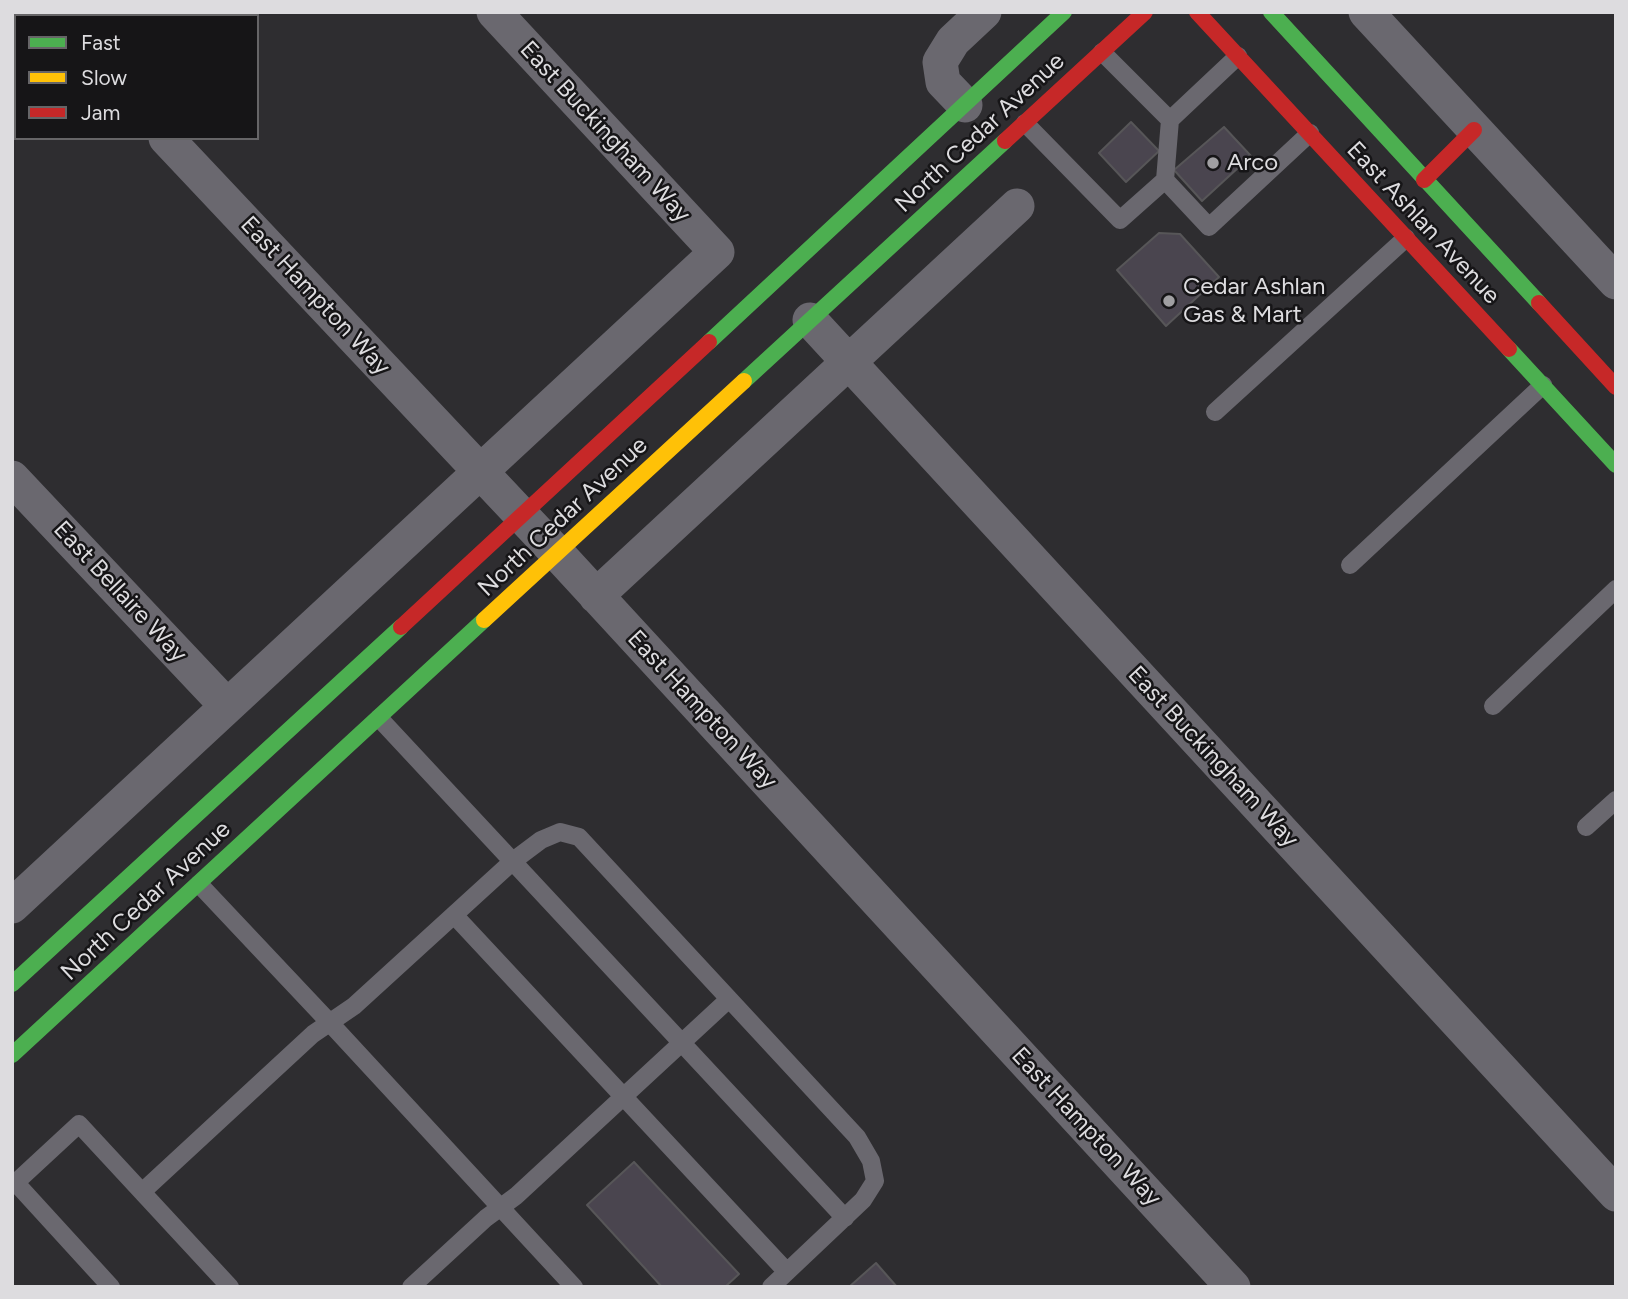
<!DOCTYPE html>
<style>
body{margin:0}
#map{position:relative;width:1628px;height:1299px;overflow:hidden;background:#2e2d30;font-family:Figtree,sans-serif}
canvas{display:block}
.frame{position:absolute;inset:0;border:14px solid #dddcdf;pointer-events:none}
.legend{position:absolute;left:14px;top:14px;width:245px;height:126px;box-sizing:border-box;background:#161517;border:2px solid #666567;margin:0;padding:9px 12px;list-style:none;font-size:21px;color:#dddcdf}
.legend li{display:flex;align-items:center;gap:14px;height:35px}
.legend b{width:35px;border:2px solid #666567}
</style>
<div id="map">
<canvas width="1628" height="1299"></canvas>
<div class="frame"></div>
<ul class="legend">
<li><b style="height:9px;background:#4caf50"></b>Fast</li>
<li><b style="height:9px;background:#ffc107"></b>Slow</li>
<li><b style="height:9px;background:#c62828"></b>Jam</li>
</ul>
</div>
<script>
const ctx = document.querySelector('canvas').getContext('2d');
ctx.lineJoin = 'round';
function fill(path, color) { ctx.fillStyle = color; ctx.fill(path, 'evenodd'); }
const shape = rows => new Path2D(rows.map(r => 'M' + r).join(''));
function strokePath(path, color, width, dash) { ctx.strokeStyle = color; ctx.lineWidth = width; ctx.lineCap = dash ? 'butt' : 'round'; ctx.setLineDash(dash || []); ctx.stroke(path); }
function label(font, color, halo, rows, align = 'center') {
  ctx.font = font + ' Figtree,sans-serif'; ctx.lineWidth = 5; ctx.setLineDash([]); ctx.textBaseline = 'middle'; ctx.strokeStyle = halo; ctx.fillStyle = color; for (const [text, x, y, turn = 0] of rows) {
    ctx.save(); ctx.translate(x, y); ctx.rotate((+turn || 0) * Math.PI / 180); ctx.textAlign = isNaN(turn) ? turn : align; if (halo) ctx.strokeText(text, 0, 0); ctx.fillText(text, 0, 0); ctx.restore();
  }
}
const building = shape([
 [1131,122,1159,151,1126,182,1099,153,1131,122],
 [1224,127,1251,156,1202,201,1174,170,1224,127],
 [1159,233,1180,234,1219,277,1166,326,1117,270,1159,233],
 [634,1162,739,1274,725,1287,662,1287,587,1205,634,1162],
 [876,1263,897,1287,849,1287,876,1263]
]);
fill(building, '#4a454f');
strokePath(building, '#575658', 2);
strokePath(shape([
 [1102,52,1170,120,1238,56],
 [1025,123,1120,220,1165,180,1209,227,1310,133],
 [1165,180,1170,120],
 [1215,412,1406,238],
 [1350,565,1543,385],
 [1493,706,1616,589],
 [379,718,845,1218],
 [1586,827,1616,800],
 [199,884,330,1023,574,1287],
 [455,916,787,1272],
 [16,1183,111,1287],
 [12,1186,79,1124,230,1287],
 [142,1192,313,1034,354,1006,513,861,541,840,560,832,579,837,857,1137,871,1161,875,1181,863,1200,771,1287],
 [411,1287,486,1218,516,1196,729,999]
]), '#6a686f', 18);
strokePath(shape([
 [47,12,50,16],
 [1366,12,1616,282],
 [965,105,943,82,940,62,953,41,984,12],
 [166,138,558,554,1233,1287],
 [810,320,1616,1194],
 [12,478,227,706],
 [596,596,1017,206],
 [12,906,717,252,494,12]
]), '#6a686f', 35);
strokePath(shape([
 [1271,12,1539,303],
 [709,342,1064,12],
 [1509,349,1616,465],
 [744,381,1005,141],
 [12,984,401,627],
 [12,1055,484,620]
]), '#4caf50', 16);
strokePath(shape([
 [484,620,744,381]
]), '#ffc107', 16);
strokePath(shape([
 [1197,12,1509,349],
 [1005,141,1145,12],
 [1424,180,1474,130],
 [1539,303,1616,387],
 [401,627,709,342]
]), '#c62828', 16);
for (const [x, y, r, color] of [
 [1213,163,7,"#a09fa2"],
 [1169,301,7,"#a09fa2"]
]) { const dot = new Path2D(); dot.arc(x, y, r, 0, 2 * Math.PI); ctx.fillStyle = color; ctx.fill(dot); strokePath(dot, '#161517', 2.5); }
label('24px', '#dddcdf', '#161517', [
 ["East Buckingham Way",605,132,47],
 ["North Cedar Avenue",980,133,-43],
 ["East Ashlan Avenue",1423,223,47],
 ["East Hampton Way",315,296,47],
 ["North Cedar Avenue",563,517,-43],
 ["East Bellaire Way",120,592,47],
 ["East Hampton Way",702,710,47],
 ["East Buckingham Way",1213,757,47],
 ["North Cedar Avenue",146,901,-43],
 ["East Hampton Way",1086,1127,47]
]);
label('24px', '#dddcdf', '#161517', [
 ["Arco",1227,163],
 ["Cedar Ashlan",1183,287],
 ["Gas & Mart",1183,315]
], 'left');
</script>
